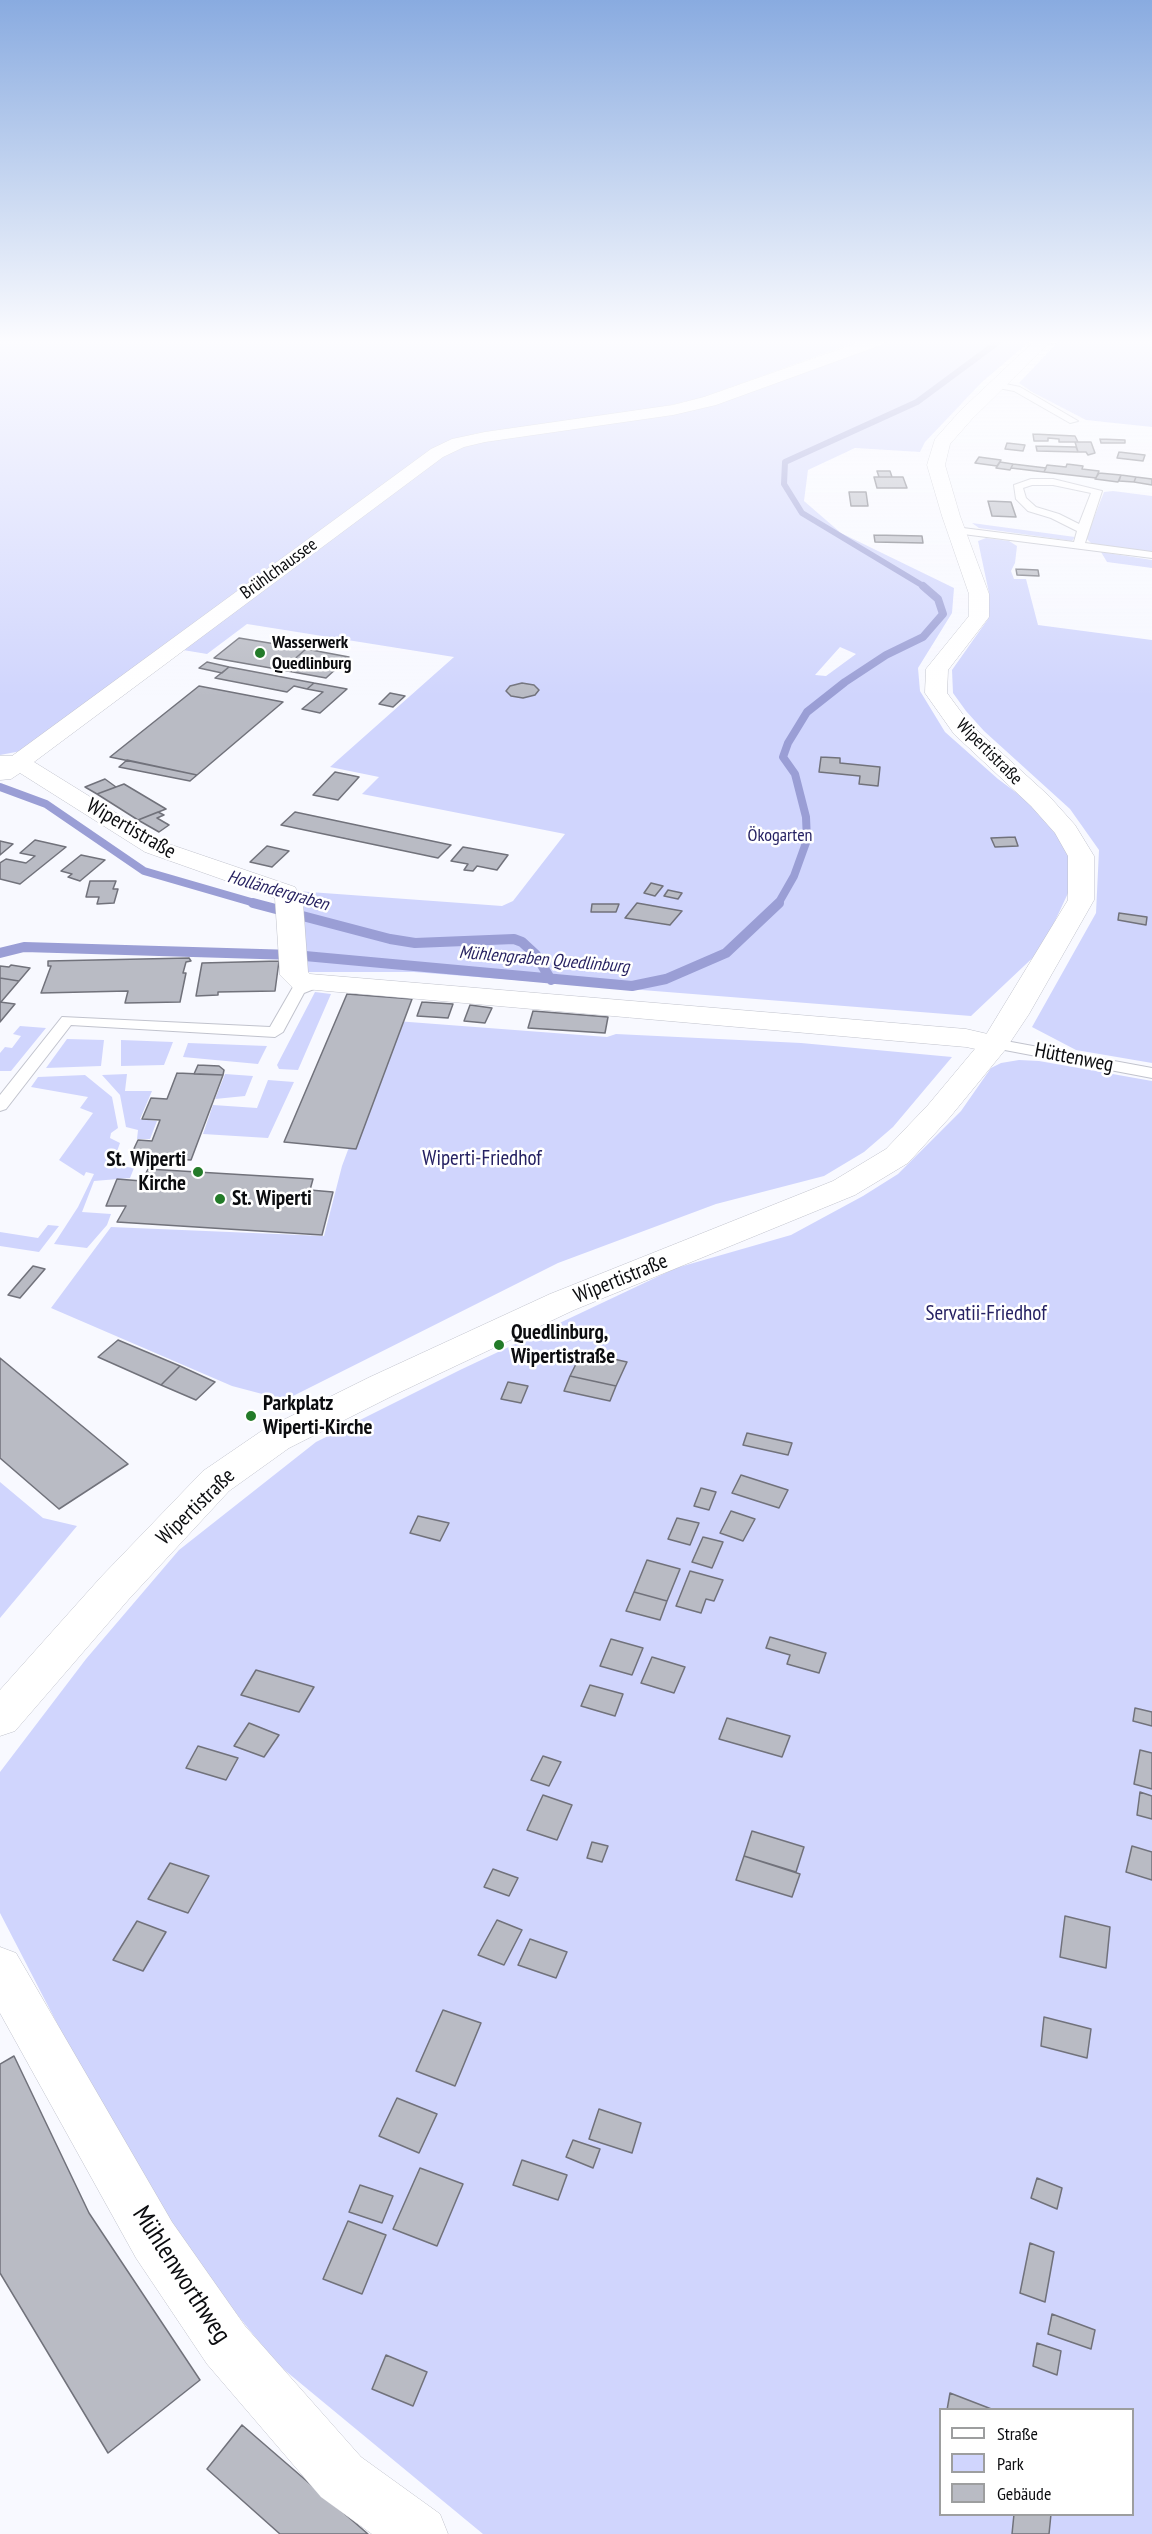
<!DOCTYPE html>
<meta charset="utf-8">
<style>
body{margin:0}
#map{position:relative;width:1152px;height:2534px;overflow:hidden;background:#f8f9ff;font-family:"PT Sans Narrow",sans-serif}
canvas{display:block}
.legend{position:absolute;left:939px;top:2408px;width:195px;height:108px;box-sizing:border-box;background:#fff;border:2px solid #9d9e9f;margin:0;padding:8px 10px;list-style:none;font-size:18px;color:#0b0c0f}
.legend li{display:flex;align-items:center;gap:12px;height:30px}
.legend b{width:30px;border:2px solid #9d9e9f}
</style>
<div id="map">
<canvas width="1152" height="2534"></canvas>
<ul class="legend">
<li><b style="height:8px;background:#fff"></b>Straße</li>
<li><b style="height:16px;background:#d0d5fd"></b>Park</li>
<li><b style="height:16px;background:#b9bbc4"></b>Gebäude</li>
</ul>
</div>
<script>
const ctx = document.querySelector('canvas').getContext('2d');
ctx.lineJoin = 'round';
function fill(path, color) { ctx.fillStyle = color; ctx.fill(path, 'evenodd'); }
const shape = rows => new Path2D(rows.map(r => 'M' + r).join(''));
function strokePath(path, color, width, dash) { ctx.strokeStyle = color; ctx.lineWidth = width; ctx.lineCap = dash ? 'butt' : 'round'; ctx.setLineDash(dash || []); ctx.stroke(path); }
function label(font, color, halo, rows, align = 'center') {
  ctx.font = font + ' "PT Sans Narrow",sans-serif'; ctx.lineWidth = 5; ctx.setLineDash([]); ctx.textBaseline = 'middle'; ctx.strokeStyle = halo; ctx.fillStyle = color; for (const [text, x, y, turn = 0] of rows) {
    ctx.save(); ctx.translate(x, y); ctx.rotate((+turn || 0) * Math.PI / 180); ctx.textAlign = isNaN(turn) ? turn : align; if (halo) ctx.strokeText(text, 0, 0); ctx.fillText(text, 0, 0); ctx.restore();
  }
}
fill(shape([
 [0,342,856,342,701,398,662,407,478,433,447,442,21,751,0,755],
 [886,342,1029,342,982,382,925,442,920,452,855,448,808,470,804,501,841,533,954,588,952,613,918,668,920,691,945,732,998,779,1025,799,1052,826,1069,855,1069,891,1042,949,971,1016,414,972,306,972,296,891,502,906,513,901,565,834,362,794,379,777,330,767,454,657,247,624,207,654,183,650,444,452,471,443,658,415,795,375],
 [840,647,856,654,826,676,815,675],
 [1058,342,1152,342,1152,427,1086,420,1032,392,1019,383],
 [1113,491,1152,496,1152,552,1092,544,1086,538,1104,492],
 [972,523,1075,537,1072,541,979,528],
 [986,538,1009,541,1017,546,1015,563,1011,571,1014,579,1026,579,1038,625,1152,640,1152,1063,1076,1050,1032,1027,1096,913,1099,850,1070,809,984,731,966,711,953,693,952,670,988,619,989,593,978,541],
 [1101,552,1152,560,1152,568,1107,562],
 [315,992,331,994,298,1070,279,1069,277,1065],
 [396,1021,607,1037,616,1034,801,1043,952,1057,893,1127,864,1152,824,1176,716,1204,558,1263,285,1400,232,1386,51,1308,111,1227,324,1236,342,1166],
 [20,1026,46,1028,11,1071,0,1071,0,1053,5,1047,12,1048,21,1036,13,1034],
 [67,1039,104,1040,101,1066,46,1068],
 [121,1040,173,1042,164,1065,121,1066],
 [188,1043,267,1046,258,1064,183,1057],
 [1019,1060,1039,1061,1152,1081,1152,2534,483,2534,276,2363,154,2211,0,1913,0,1772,86,1659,179,1550,316,1442,460,1370,676,1268,791,1235,863,1196,898,1174,961,1111,991,1068,1001,1063],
 [940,2410,1132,2410,1132,2514,940,2514],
 [127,1074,125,1091,152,1091,140,1119,157,1121,150,1139,137,1139,138,1130,126,1127,120,1095,102,1075],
 [225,1074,253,1076,245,1096,215,1099],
 [85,1075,112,1097,118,1128,111,1133,110,1138,120,1143,112,1165,134,1168,130,1178,94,1181,82,1212,111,1214,107,1225,87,1248,54,1244,78,1207,94,1174,86,1172,84,1176,59,1160,93,1113,80,1108,88,1097,31,1087,38,1077],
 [268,1080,294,1082,268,1138,203,1134,213,1105,257,1108],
 [48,1225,59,1226,39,1252,0,1246,0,1232,38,1238],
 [0,1482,43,1518,77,1526,0,1618]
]), '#d0d5fd');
strokePath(shape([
 [925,587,802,513,784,484,785,462,917,402,998,342]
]), '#9a9ed5', 6);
strokePath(shape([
 [0,787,46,804,144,871,258,904],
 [778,904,794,876,807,840,806,817,795,774,783,757,788,743,807,712,845,682,886,655,923,637,943,614,938,599,923,586]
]), '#9a9ed5', 8);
strokePath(shape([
 [253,903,390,939,415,943,514,939,522,942,536,955,551,980],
 [0,953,24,947,294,955,632,986,666,979,726,953,779,903]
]), '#9a9ed5', 10);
const building = shape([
 [1033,434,1075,436,1078,442,1059,442,1059,439,1048,438,1048,441,1034,441,1033,434],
 [1100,439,1125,440,1125,443,1101,443,1100,439],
 [1075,442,1091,442,1095,453,1088,455,1086,452,1078,452,1075,442],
 [1007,443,1025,445,1023,451,1005,449,1007,443],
 [1036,446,1076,447,1078,452,1037,451,1036,446],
 [1119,452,1145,455,1143,461,1117,458,1119,452],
 [979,457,1001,460,997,466,975,463,979,457],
 [1000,462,1013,464,1010,470,996,468,1000,462],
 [1013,464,1046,468,1044,472,1011,468,1013,464],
 [1067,464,1083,466,1082,469,1099,471,1096,478,1044,472,1047,465,1066,467,1067,464],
 [877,471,890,471,892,477,879,477,877,471],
 [1099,473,1121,475,1118,482,1095,479,1099,473],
 [1121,475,1136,477,1134,482,1119,481,1121,475],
 [874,477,903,477,907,488,877,488,874,477],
 [1136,477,1152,479,1152,485,1134,482,1136,477],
 [849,492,866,492,868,506,851,506,849,492],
 [988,501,1011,502,1016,517,992,516,988,501],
 [874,535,922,536,923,543,875,542,874,535],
 [1016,569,1038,570,1039,576,1017,575,1016,569],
 [239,638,306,649,282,670,214,658,239,638],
 [306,649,349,657,326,678,282,670,306,649],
 [207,662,229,667,222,673,199,668,207,662],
 [229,667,314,683,307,689,294,686,287,692,215,678,229,667],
 [314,683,347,689,320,713,302,709,323,692,307,689,314,683],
 [522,683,534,685,539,690,535,695,523,698,511,696,506,691,510,686,522,683],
 [199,686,283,702,197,775,110,757,199,686],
 [390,693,405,696,393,707,379,704,390,693],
 [821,757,840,758,840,763,880,767,878,786,859,784,860,776,819,772,821,757],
 [127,760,197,775,190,781,119,767,127,760],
 [335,772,359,777,338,800,313,795,335,772],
 [105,779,116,787,97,794,85,787,105,779],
 [124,784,166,809,138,820,97,794,124,784],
 [158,812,164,815,157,818,169,825,159,832,138,820,158,812],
 [295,812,451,845,438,858,281,825,295,812],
 [1015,837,1018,846,995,847,991,838,1015,837],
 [35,840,66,847,20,884,0,879,0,863,6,859,26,863,35,856,20,853,35,840],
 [0,841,13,844,0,855,0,841],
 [267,846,289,851,272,867,250,862,267,846],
 [463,847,508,855,497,870,477,866,473,871,464,870,468,864,451,861,463,847],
 [81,855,105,860,80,881,68,877,72,874,61,871,81,855],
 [90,881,116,881,113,889,118,889,114,903,97,904,99,897,86,897,90,881],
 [651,883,663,886,655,896,644,893,651,883],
 [668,890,682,893,678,899,664,896,668,890],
 [637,903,682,911,670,925,625,918,637,903],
 [592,904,619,904,616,912,591,912,592,904],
 [1119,913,1147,917,1146,925,1118,920,1119,913],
 [189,958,191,961,186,962,183,973,186,973,180,1002,125,1003,128,991,41,993,51,966,48,966,48,961,189,958],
 [279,961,275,991,218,992,218,995,196,996,202,963,279,961],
 [11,965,30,968,19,981,0,978,0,966,9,967,11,965],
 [0,978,19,981,1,1002,0,1002,0,978],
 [347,994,412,999,356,1149,284,1142,347,994],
 [0,1002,15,1004,0,1022,0,1002],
 [422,1002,453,1004,448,1018,417,1016,422,1002],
 [470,1005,492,1008,485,1023,464,1021,470,1005],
 [533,1011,608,1017,605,1033,528,1028,533,1011],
 [198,1065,219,1066,224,1070,223,1075,194,1074,198,1065],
 [177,1073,223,1075,191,1160,130,1157,138,1140,152,1141,160,1120,142,1119,151,1098,167,1099,177,1073],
 [148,1169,313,1179,310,1190,333,1192,322,1235,117,1222,126,1206,106,1206,117,1179,142,1181,148,1169],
 [33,1266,45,1269,20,1298,8,1295,33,1266],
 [118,1340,180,1366,161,1385,98,1357,118,1340],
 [582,1352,627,1362,616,1386,570,1376,582,1352],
 [0,1358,128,1464,59,1509,0,1458,0,1358],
 [180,1366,215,1382,196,1400,161,1385,180,1366],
 [570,1376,616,1386,610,1401,564,1391,570,1376],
 [508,1382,528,1386,521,1403,501,1399,508,1382],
 [747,1433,792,1443,788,1455,743,1445,747,1433],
 [741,1475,788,1490,779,1508,732,1493,741,1475],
 [701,1488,716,1492,709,1510,694,1506,701,1488],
 [731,1511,755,1519,743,1541,720,1533,731,1511],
 [418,1516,449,1523,440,1541,410,1533,418,1516],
 [677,1518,699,1523,690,1545,668,1539,677,1518],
 [703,1537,723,1542,712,1568,692,1562,703,1537],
 [647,1560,680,1569,667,1601,634,1592,647,1560],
 [690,1571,723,1580,714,1601,706,1599,701,1613,676,1606,690,1571],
 [634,1592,667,1601,660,1620,626,1611,634,1592],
 [770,1637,826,1653,819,1673,787,1664,790,1655,766,1648,770,1637],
 [611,1639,643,1648,632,1675,600,1666,611,1639],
 [652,1657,685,1667,674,1693,641,1683,652,1657],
 [256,1670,314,1687,299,1712,241,1695,256,1670],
 [590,1685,623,1694,615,1716,581,1706,590,1685],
 [1135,1708,1152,1712,1152,1726,1133,1721,1135,1708],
 [727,1718,790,1736,782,1757,719,1739,727,1718],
 [249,1723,279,1735,264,1757,234,1746,249,1723],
 [198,1746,238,1758,226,1780,186,1768,198,1746],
 [1140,1750,1152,1753,1152,1789,1134,1784,1140,1750],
 [543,1756,561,1762,549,1786,531,1780,543,1756],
 [1140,1792,1152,1796,1152,1819,1137,1815,1140,1792],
 [543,1795,572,1805,557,1840,527,1830,543,1795],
 [752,1831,804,1847,796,1872,744,1856,752,1831],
 [592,1842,608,1846,602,1862,587,1858,592,1842],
 [1132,1846,1152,1852,1152,1880,1126,1872,1132,1846],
 [744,1856,800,1874,792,1897,736,1880,744,1856],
 [170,1863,209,1876,188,1913,148,1899,170,1863],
 [493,1869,518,1878,509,1896,484,1887,493,1869],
 [1065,1916,1110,1927,1106,1968,1060,1957,1065,1916],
 [497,1920,522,1930,504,1965,478,1955,497,1920],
 [137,1921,166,1932,143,1971,113,1960,137,1921],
 [530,1939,567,1952,556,1978,518,1965,530,1939],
 [443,2010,481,2023,455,2086,416,2071,443,2010],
 [1044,2017,1091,2029,1087,2058,1041,2046,1044,2017],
 [14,2056,89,2213,200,2380,108,2453,0,2273,0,2064,14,2056],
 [397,2098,437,2114,419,2153,379,2136,397,2098],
 [599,2109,641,2123,632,2153,589,2139,599,2109],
 [573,2140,600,2149,593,2168,566,2157,573,2140],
 [522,2160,567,2175,558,2200,513,2185,522,2160],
 [420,2168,463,2184,437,2246,393,2229,420,2168],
 [1037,2178,1062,2188,1057,2209,1031,2198,1037,2178],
 [360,2185,393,2196,382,2223,349,2212,360,2185],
 [348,2221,386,2235,362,2294,323,2279,348,2221],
 [1030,2243,1054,2252,1045,2302,1020,2293,1030,2243],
 [1052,2314,1095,2330,1091,2349,1048,2334,1052,2314],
 [1037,2343,1061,2351,1057,2375,1033,2366,1037,2343],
 [386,2355,427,2372,413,2406,372,2389,386,2355],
 [950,2393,994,2410,947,2410,950,2393],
 [242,2425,368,2534,280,2534,207,2469,242,2425],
 [1014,2514,1051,2514,1049,2534,1012,2534,1014,2514]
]);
fill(building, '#b9bbc4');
strokePath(building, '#71727b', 1.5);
const service = shape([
 [996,382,1020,387,1078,421,1070,423,1014,391,993,387,993,383,996,382],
 [1053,479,1102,491,1085,543,1152,552,1152,558,955,533,950,530,955,527,1074,542,1077,531,1051,518,1028,511,1016,499,1014,485,1031,479,1053,479],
 [1032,485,1053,485,1091,493,1079,524,1059,514,1036,507,1026,498,1023,488,1032,485],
 [314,979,322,984,319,987,304,993,283,1032,275,1037,71,1025,6,1109,0,1111,0,1095,62,1017,270,1027,293,987,314,979],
 [995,1039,1152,1068,1152,1078,989,1047,987,1044,989,1041,995,1039]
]);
const minor = shape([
 [860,342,883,342,881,345,716,405,673,415,485,442,464,447,443,457,34,762,163,842,295,887,303,903,308,972,310,974,966,1029,1005,1038,1009,1044,1005,1050,995,1053,966,1047,293,988,280,975,275,898,145,852,20,773,11,779,0,780,0,756,12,756,431,449,452,439,485,432,673,405,704,397,860,342],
 [0,1947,16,1953,172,2222,245,2326,361,2457,440,2514,448,2534,372,2534,321,2497,207,2364,136,2258,0,2013,0,1947]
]);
const tertiary = shape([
 [1033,342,1050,342,972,419,950,444,945,465,960,516,989,594,989,617,948,670,947,693,970,724,1049,796,1075,825,1094,856,1094,900,1029,1014,1005,1050,950,1117,908,1163,855,1195,574,1310,394,1395,289,1448,229,1491,129,1599,15,1731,0,1736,0,1690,101,1577,203,1471,263,1430,370,1377,550,1294,833,1181,886,1149,928,1105,984,1038,1068,900,1068,856,1055,833,1031,806,954,734,925,693,926,669,969,616,969,594,942,516,927,465,935,439,960,411,1033,342]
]);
strokePath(service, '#c1c3cd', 2);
strokePath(minor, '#c1c3cd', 1);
strokePath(tertiary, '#c1c3cd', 1);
fill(service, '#fff');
fill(minor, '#fff');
fill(tertiary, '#fff');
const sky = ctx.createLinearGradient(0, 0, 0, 697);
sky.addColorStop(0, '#89abe0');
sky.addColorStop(0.49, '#fcfcff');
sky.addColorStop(1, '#fcfcff00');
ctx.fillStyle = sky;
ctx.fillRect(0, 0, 1152, 697);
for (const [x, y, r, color] of [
 [260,653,6,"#237b29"],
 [198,1172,6,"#237b29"],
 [220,1199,6,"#237b29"],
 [499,1345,6,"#237b29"],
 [251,1416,6,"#237b29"]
]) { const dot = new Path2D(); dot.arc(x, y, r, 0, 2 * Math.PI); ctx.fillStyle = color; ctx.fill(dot); strokePath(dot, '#fff', 2); }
label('18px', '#0b0c0f', '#fff', [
 ["Brühlchaussee",279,569,-36],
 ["Wipertistraße",989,752,45]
]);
label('bold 18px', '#0b0c0f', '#fff', [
 ["Wasserwerk",272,643],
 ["Quedlinburg",272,664]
], 'left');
label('18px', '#262263', '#fff', [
 ["Ökogarten",780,836]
]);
label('italic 18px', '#241f5f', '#fff', [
 ["Holländergraben",278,891,16],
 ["Mühlengraben Quedlinburg",544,960,5]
]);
label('21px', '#0b0c0f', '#fff', [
 ["Wipertistraße",131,829,30],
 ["Hüttenweg",1074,1058,11],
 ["Wipertistraße",621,1279,-22],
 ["Wipertistraße",196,1507,-44]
]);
label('21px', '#262263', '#fff', [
 ["Wiperti-Friedhof",482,1159],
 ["Servatii-Friedhof",986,1314]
]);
label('bold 21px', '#0b0c0f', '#fff', [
 ["St. Wiperti",186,1160,"right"],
 ["Kirche",186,1184,"right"],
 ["St. Wiperti",232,1199],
 ["Quedlinburg,",511,1333],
 ["Wipertistraße",511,1357],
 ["Parkplatz",263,1404],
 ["Wiperti-Kirche",263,1428]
], 'left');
label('26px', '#0b0c0f', '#fff', [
 ["Mühlenworthweg",181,2275,57]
]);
</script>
